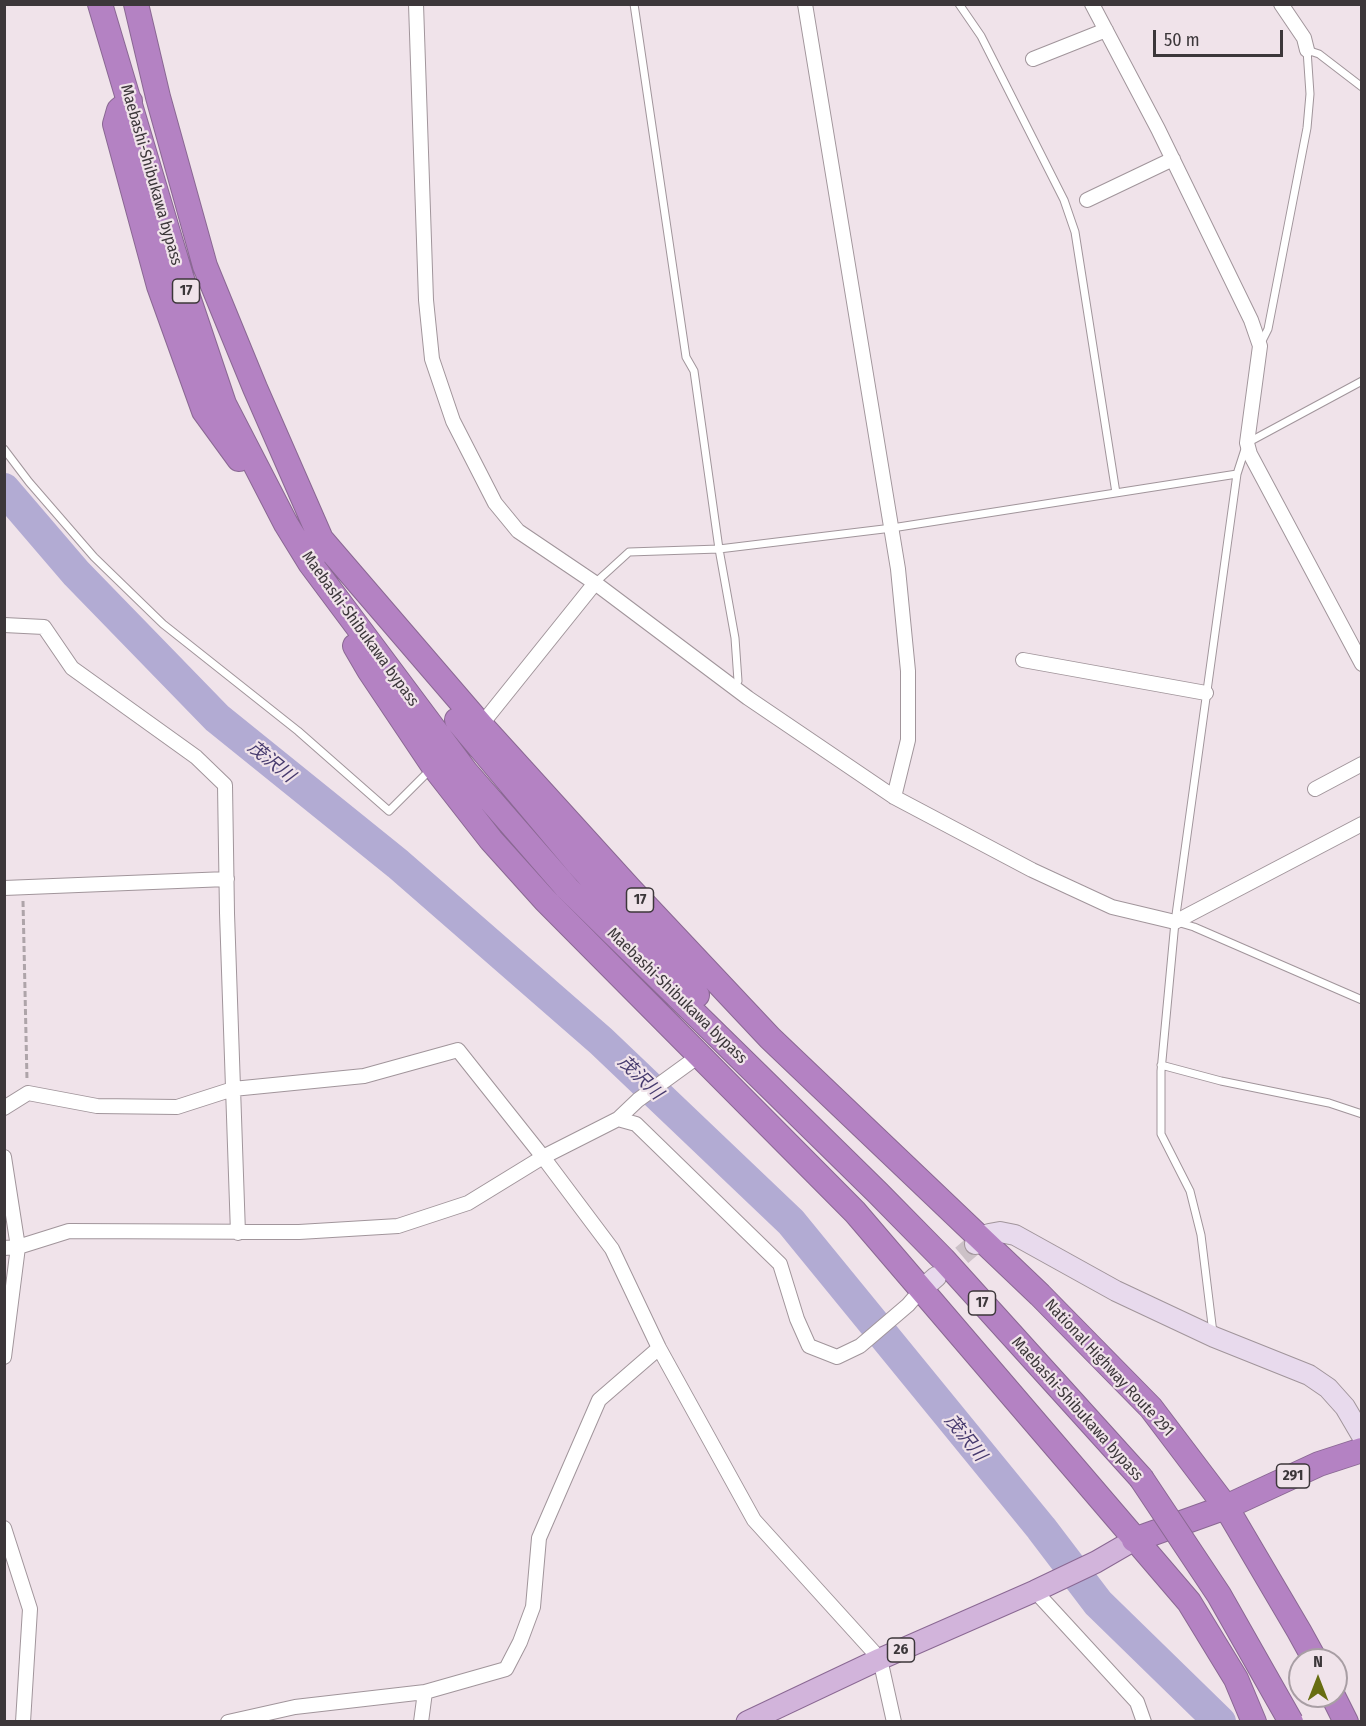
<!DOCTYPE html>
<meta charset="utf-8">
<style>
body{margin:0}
#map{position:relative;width:1366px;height:1726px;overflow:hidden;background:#f0e3ea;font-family:"Fira Sans Condensed",sans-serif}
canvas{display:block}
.frame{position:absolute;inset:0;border:6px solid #3c373a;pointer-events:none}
.north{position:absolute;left:1288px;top:1648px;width:60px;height:60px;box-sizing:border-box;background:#f0e3ea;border:2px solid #a89ea4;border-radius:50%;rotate:0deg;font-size:16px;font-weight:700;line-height:24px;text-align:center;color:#3c373a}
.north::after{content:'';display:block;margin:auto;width:21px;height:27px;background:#676d11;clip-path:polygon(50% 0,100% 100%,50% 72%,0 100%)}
.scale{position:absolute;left:1153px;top:30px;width:130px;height:27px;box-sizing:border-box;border:3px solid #3c373a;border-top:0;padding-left:8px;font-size:18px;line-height:21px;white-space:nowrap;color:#3c373a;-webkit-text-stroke:4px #f0e3ea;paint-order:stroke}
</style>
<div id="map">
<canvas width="1366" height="1726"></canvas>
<div class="frame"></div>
<div class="north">N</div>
<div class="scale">50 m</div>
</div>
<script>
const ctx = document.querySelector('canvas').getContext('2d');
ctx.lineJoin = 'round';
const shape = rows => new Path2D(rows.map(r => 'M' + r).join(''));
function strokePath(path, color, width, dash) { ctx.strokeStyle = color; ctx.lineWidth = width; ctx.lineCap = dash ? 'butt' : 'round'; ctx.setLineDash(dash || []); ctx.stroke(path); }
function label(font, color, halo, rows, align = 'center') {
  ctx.font = font + ' "Fira Sans Condensed","Noto Sans JP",sans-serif'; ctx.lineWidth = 4.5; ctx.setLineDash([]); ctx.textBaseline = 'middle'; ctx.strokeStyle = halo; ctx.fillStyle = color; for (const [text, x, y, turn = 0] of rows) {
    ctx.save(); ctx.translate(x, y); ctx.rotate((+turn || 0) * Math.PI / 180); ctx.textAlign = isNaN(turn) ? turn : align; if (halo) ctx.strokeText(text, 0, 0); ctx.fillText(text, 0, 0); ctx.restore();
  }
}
strokePath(shape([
 [4,489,76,573,217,718,398,864,601,1041,791,1222,1041,1528,1098,1603,1220,1722]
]), '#b2abd3', 32);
strokePath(shape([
 [939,1275,975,1244]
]), '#ccc1c7', 20, [20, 10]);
const lane = shape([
 [634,4,686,357,694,371,719,549,735,638,738,681,734,688],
 [959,4,981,36,1064,200,1075,232,1116,493],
 [1260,345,1268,329,1307,128,1310,94,1307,50,1319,54,1362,87],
 [4,449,29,482,94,557,163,624,298,731,389,811,430,770],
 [595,583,629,552,719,549,892,528,1237,474],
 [1177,922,1194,927,1362,1000],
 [1161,1065,1221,1081,1329,1103,1362,1114],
 [1213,1333,1201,1235,1190,1191,1161,1134,1161,1071,1175,922,1237,474,1247,443,1362,381]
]);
const street = shape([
 [416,4,426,300,432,359,453,421,495,503,518,531,595,583,748,698,894,797,1032,870,1112,907,1175,922,1362,824],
 [805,4,898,569,908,671,908,740,894,797],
 [1092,4,1158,129,1251,320,1260,346,1247,443,1250,454,1362,664],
 [1281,4,1304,38,1307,50],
 [1033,59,1106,30],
 [1087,200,1173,159],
 [4,625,44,627,72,668,196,757,225,785,227,913,238,1233],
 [1023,660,1206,693],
 [481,725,595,583],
 [1315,789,1362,764],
 [4,888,227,879],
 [4,1108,28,1093,97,1106,177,1107,233,1089,364,1076,458,1050,543,1157,612,1249,659,1348,754,1520,880,1659,894,1722],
 [618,1119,638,1100,700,1055],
 [4,1157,18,1247,4,1357],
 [4,1248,18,1247,69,1231,299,1232,398,1226,468,1203,543,1157,618,1119,636,1124,780,1264,797,1319,809,1346,837,1357,860,1346,908,1305,921,1290],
 [4,1528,30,1609,23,1722],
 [1035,1591,1137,1702,1144,1722],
 [228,1722,295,1707,425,1692,506,1669,520,1642,533,1607,539,1538,599,1400,659,1348],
 [421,1722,425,1692]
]);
const secondary = shape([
 [975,1244,989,1234,1000,1232,1015,1235,1116,1291,1214,1337,1309,1375,1328,1388,1345,1407,1362,1436],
 [921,1290,936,1277]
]);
const primary = shape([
 [747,1722,880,1659,1035,1591,1096,1562,1134,1540]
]);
const highway = shape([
 [100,4,181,276,224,404,286,524,310,563,466,772,567,888,878,1193,943,1259,1141,1478],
 [136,4,158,97,205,266,255,388,321,539,330,551],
 [130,101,119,110,115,124,159,286,204,411,239,459],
 [321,539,481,725,629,888,770,1038,1040,1295,1151,1408,1226,1507,1299,1631,1315,1660],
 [355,646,369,670,434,767,491,840,545,900,855,1212,1189,1602,1236,1679,1254,1722],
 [457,720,579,865,697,995],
 [1134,1540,1226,1507,1319,1464,1362,1450],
 [1333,1696,1346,1722]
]);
strokePath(lane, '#a1959b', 9);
strokePath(street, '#a1959b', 16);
strokePath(secondary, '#a1959b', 22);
strokePath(primary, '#8a6893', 23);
strokePath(highway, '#8a6893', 26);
strokePath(shape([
 [23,901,27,1080]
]), '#aea4a9', 3, [6, 3]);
strokePath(lane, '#fff', 7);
strokePath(street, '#fff', 14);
strokePath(secondary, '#e8daed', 20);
strokePath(primary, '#d2b4db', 21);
strokePath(highway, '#b482c3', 24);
const highwayBridge = shape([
 [1141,1478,1219,1595,1291,1722]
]);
strokePath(highwayBridge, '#8a6893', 26, []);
strokePath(highwayBridge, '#b482c3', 24);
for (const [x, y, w] of [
 [186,291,27],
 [640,900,27],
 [982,1303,27],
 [1293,1476,33],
 [901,1650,27]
]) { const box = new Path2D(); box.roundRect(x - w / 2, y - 12, w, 24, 4.5); ctx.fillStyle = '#f0e3ea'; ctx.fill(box); strokePath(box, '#3c373a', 1.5); }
label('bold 15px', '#3c373a', null, [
 ["17",186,291],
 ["17",640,900],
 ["17",982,1303],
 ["291",1293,1476],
 ["26",901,1650]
]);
label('16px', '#3c373a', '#f0e3ea', [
 ["Maebashi-Shibukawa bypass",151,175,74],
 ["Maebashi-Shibukawa bypass",360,629,54],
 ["Maebashi-Shibukawa bypass",677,996,44],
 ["National Highway Route 291",1109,1368,47],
 ["Maebashi-Shibukawa bypass",1077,1409,48]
]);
label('italic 18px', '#463a6e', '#f0e3ea', [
 ["茂沢川",271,762,39],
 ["茂沢川",640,1078,44],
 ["茂沢川",965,1438,51]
]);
</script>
